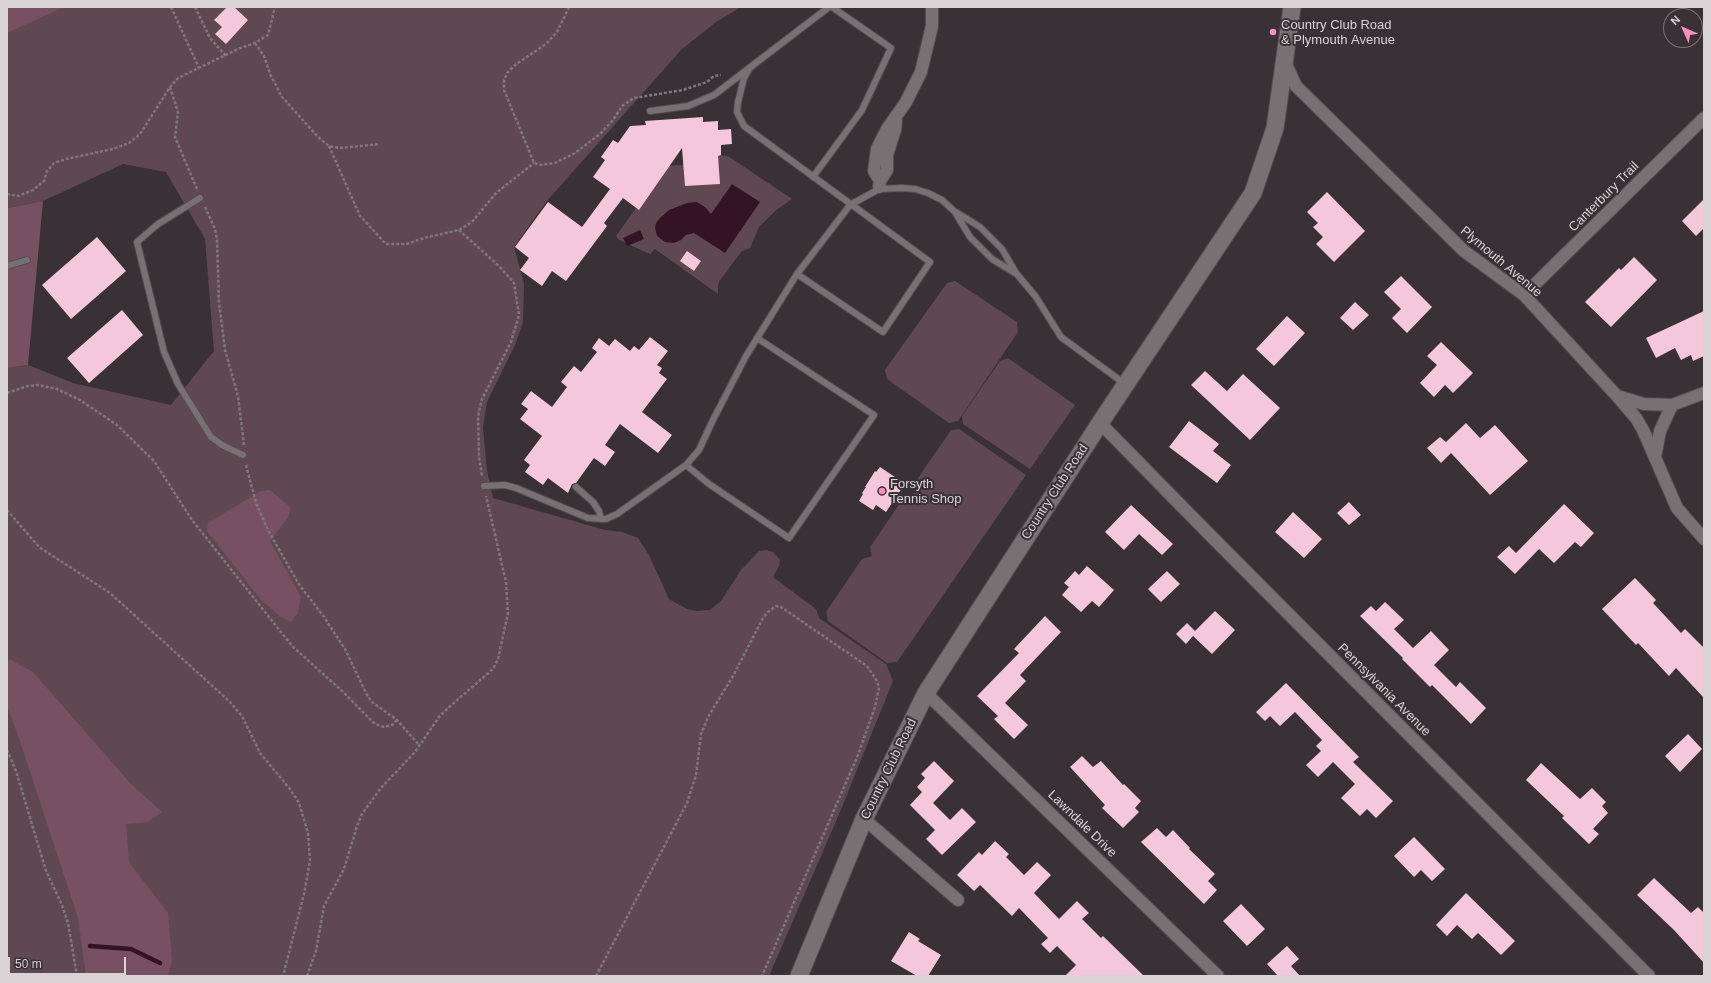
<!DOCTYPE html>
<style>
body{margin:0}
#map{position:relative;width:1711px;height:983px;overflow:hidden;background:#393135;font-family:Arial,sans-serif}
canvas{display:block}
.frame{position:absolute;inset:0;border:8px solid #d8d3d4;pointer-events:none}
.north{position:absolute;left:1663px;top:8px;width:40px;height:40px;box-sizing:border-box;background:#393135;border:1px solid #797275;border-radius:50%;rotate:315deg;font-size:11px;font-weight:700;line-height:16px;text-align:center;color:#d8d3d4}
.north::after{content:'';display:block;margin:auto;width:14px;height:18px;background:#fc8fc2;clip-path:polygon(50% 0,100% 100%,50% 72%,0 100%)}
.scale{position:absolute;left:8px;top:957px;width:118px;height:18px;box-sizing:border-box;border:2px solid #d8d3d4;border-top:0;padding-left:5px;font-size:12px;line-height:14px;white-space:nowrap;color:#d8d3d4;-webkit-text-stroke:3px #393135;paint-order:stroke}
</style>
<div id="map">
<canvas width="1711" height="983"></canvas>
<div class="frame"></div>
<div class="north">N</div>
<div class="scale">50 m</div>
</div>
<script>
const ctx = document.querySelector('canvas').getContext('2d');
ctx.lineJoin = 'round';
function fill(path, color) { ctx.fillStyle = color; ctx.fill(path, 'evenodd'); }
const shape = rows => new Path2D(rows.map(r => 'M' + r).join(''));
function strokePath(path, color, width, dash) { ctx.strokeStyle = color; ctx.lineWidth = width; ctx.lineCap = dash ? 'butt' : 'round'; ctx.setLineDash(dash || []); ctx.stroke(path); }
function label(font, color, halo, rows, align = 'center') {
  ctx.font = font + ' Arial,sans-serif'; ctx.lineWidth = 4; ctx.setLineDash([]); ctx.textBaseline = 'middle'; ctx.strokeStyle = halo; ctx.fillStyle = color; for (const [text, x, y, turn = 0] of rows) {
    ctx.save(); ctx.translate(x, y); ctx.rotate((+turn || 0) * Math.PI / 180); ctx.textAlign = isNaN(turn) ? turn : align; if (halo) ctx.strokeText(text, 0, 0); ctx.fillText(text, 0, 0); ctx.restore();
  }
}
fill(shape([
 [7,7,741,7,716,22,681,50,546,202,514,247,524,283,523,322,515,345,487,402,483,427,487,471,493,498,605,530,622,532,638,538,649,555,669,599,687,609,697,611,710,610,721,601,741,570,759,551,766,550,773,552,780,560,779,566,773,577,816,609,819,618,886,664,893,681,840,812,769,976,7,976,7,368,28,365,73,383,171,405,214,351,205,239,166,172,123,164,43,201,7,208],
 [721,155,728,156,792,199,775,211,759,227,750,248,742,251,720,280,718,285,718,294,655,249,650,254,619,240,616,236,636,208,639,210,662,177,666,166,683,165,683,157],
 [955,281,1017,322,1018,332,958,421,949,423,887,379,885,370,947,283],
 [1008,358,1075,405,1030,469,963,424,962,416,1000,361],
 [959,429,1026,475,897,662,887,663,828,621,826,612,862,559,872,556,870,547,905,496,916,493,914,484,951,430]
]), '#5f4852');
fill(shape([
 [7,7,64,7,7,33],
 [43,201,28,365,7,368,7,208],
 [270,490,291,508,288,517,270,541,301,597,298,613,291,622,281,617,261,600,207,531,208,523,261,491],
 [9,659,33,672,130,783,162,812,148,822,126,824,129,862,168,913,172,960,168,976,86,976,78,918,19,738,7,707,7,664]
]), '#775061');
fill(shape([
 [732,184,760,202,725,253,694,233,686,235,681,240,674,243,665,242,657,236,655,228,656,223,660,218,669,210,687,203,697,202,705,207,711,214],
 [640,230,644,239,627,246,623,238]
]), '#341424');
strokePath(shape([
 [90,946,131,949,160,963]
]), '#341424', 4.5);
fill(shape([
 [227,7,234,7,248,20,226,44,215,34,222,27,214,20],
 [703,117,703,122,718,121,718,130,731,129,732,144,721,145,721,155,718,156,720,184,685,186,682,148,639,210,623,198,604,223,607,226,566,281,552,271,542,286,520,270,529,258,515,247,548,202,582,227,610,189,593,177,605,160,601,157,613,140,618,143,630,126,646,125,645,121],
 [1327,192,1365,231,1334,262,1316,244,1323,237,1313,227,1318,223,1307,212],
 [1704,199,1704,228,1696,236,1682,221],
 [97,237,126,271,71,319,42,285],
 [687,251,701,261,694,271,680,261],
 [1634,257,1657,280,1611,327,1585,302,1619,268,1621,270],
 [1401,276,1432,307,1407,333,1392,318,1401,309,1384,292],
 [1355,302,1369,315,1353,330,1340,318],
 [122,310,143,335,89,383,67,358],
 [1704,311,1704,356,1693,361,1691,355,1681,360,1675,348,1656,358,1646,338],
 [1287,316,1305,333,1274,366,1256,349],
 [650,337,668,351,657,365,662,368,659,373,667,379,642,412,672,435,658,453,620,424,605,445,615,452,605,466,594,458,576,483,572,484,568,493,548,478,543,485,525,472,530,465,524,460,542,436,520,419,528,409,521,404,531,391,552,407,567,387,561,382,574,366,581,372,597,352,592,348,599,338,609,346,615,339,630,351,634,346,639,350],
 [1441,342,1473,373,1453,393,1445,385,1434,397,1420,383,1437,365,1427,356],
 [1205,371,1227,391,1243,374,1280,408,1250,440,1191,385],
 [1189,421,1219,444,1213,451,1231,465,1217,483,1169,447],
 [1466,423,1480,438,1495,425,1528,461,1490,495,1451,453,1441,463,1427,448,1440,437,1446,442],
 [880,467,895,477,892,482,902,488,886,512,876,505,873,510,859,501,863,494,862,493,866,487,865,487,875,471,876,472],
 [1349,502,1361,515,1349,525,1337,513],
 [1564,504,1594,533,1581,547,1575,542,1554,563,1539,549,1515,574,1497,557,1509,546,1516,553],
 [1131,505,1173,544,1162,555,1139,534,1124,550,1105,532],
 [1293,512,1322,539,1304,558,1275,532],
 [1087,566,1114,590,1099,607,1092,601,1081,612,1062,595,1069,587,1064,583,1075,571,1079,575],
 [1167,571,1180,584,1161,602,1148,589],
 [1635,578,1656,600,1653,603,1681,633,1685,629,1704,648,1704,698,1676,668,1669,676,1638,643,1636,645,1602,609],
 [1385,602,1404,620,1394,629,1413,648,1431,631,1449,650,1434,665,1456,687,1460,682,1486,708,1471,724,1432,685,1430,687,1402,659,1403,658,1360,616,1371,606,1376,611],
 [1215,611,1235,630,1212,654,1193,636,1186,644,1176,634,1187,623,1195,631],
 [1045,616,1061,632,1020,675,1026,681,1005,703,1028,725,1014,739,994,719,998,716,977,696,1019,653,1014,649],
 [1286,683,1359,757,1353,762,1393,801,1376,818,1367,809,1360,816,1341,798,1355,784,1333,762,1318,777,1306,765,1321,751,1316,746,1322,740,1295,712,1280,726,1270,716,1265,721,1256,712],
 [1688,734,1702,749,1680,772,1665,756],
 [1082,756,1093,767,1101,761,1123,785,1124,784,1141,801,1135,808,1139,812,1123,828,1102,808,1105,805,1070,767],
 [934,761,954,781,933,803,950,820,962,808,976,822,942,855,926,839,935,830,910,805,922,792,917,787,925,778,921,774],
 [1541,763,1580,799,1592,788,1606,802,1602,806,1608,813,1593,829,1599,834,1589,844,1562,818,1564,816,1526,780],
 [1157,828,1166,837,1173,830,1190,848,1189,849,1215,874,1208,881,1217,890,1204,904,1141,842],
 [1414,837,1445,869,1432,881,1421,870,1414,877,1394,856],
 [995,841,1009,854,1006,857,1024,875,1037,862,1051,875,1034,893,1059,919,1077,901,1089,913,1082,919,1101,938,1103,936,1144,976,1065,976,1076,965,1057,946,1050,953,1041,944,1048,938,1019,908,1012,916,980,885,974,891,957,875,979,852,982,855],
 [1654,878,1691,913,1698,907,1704,913,1704,963,1674,930,1637,895],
 [1466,893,1515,941,1501,955,1478,933,1472,939,1457,925,1447,936,1436,925],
 [1241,904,1265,929,1247,946,1223,921],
 [909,932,920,939,918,941,941,955,928,976,917,976,891,961],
 [1287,946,1299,959,1291,966,1300,976,1278,976,1267,964]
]), '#f4c7da');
const lane = shape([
 [749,69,744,78,738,102,737,112,744,126,930,262,883,332,797,274],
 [650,111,688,106,714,95,829,7],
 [813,177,862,110,891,48,832,7],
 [200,198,158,224,137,242,164,352,178,384,211,437,222,445,243,455],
 [955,212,970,237,992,259,1015,273],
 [7,266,27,260],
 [686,465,709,484,789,538,874,415,757,338],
 [484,486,505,485,516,488,588,518,606,519,617,514,686,465,699,450,712,422,746,356,797,274,850,205,879,189,902,188,915,189,928,193,942,200,954,211,980,227,1002,249,1016,273,1036,297,1061,337,1125,384],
 [576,487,593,502,599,511,601,519]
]);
const street = shape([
 [1285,62,1296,86,1464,251,1524,295,1617,396,1636,418,1643,430,1677,508,1704,539],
 [880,181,874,171,877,149,887,129,906,102,921,72,932,26,932,7],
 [879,187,880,181,887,170,887,155,895,130,896,121],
 [1524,295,1704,118],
 [1617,396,1644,404,1672,405,1704,393],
 [1100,423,1207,532,1649,976],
 [1655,457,1660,431,1672,405],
 [926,693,1218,976],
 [864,819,958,900]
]);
const secondary = shape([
 [799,976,864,819,926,693,1100,423,1253,193,1275,128,1292,7]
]);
strokePath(lane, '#544d50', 8);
strokePath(street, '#544d50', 14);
strokePath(secondary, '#544d50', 19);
strokePath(shape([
 [171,7,199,68],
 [195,7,210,38,226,56],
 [569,7,557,32,546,44,515,65,507,73,504,81,504,90,534,163,541,165,555,163,575,153,600,134,613,120,622,106,634,98,683,90,707,82,714,76,721,75],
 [255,43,264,56,270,74,282,97,318,137,329,146,339,148,380,144],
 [170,87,178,112,175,137,197,189],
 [329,146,360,216,386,244,407,244,424,238,459,230,472,222,496,193,534,163],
 [7,194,18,196,33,190,44,181,47,171,54,163,66,159,113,149,129,143,140,134,170,87,178,78,238,49,255,43,268,35,275,7],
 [205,207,215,229,217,239,219,302,225,350,238,396,244,445],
 [459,230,500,267,514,283,519,315,511,342,482,399,478,416,479,456,482,476],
 [7,393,28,386,38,385,57,389,80,400,117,425,154,461,192,520,292,646,341,690,375,724,384,727,392,725,397,720],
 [246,465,256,503,268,530,298,583,324,617,345,649,367,695,372,702,397,720,420,746],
 [7,510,39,547,110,593,230,702,242,716,260,753,290,789,299,803,308,833,310,861,304,894,283,976],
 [7,750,16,771,46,871,62,905,68,923,77,976],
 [307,976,316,951,324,906,344,869,357,826,362,814,380,789,415,752,439,717,448,708,486,675,493,669,498,659,508,613,507,599,506,582,486,496],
 [596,976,687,803,696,775,701,734,708,717,733,676,763,618,768,612,776,606,781,607,867,666,877,681,879,688,875,707,858,755,762,976]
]), '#7f797b', 2.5, [3, 2]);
strokePath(lane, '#797073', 6);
strokePath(street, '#797073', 12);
strokePath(secondary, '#797073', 17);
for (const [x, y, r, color] of [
 [1273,32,4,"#fc8fc2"],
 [882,491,4,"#fc8fc2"]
]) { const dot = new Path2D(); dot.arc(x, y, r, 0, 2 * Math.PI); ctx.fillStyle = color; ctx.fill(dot); strokePath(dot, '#393135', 1.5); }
label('13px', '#d8d3d4', '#393135', [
 ["Country Club Road",1281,25],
 ["& Plymouth Avenue",1281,40],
 ["Forsyth",890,484],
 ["Tennis Shop",890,499]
], 'left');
label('13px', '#d8d3d4', '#393135', [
 ["Canterbury Trail",1604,197,-45],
 ["Plymouth Avenue",1501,262,40],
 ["Country Club Road",1055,492,-57],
 ["Pennsylvania Avenue",1384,690,45],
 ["Country Club Road",889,769,-64],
 ["Lawndale Drive",1082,824,44]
]);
</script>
